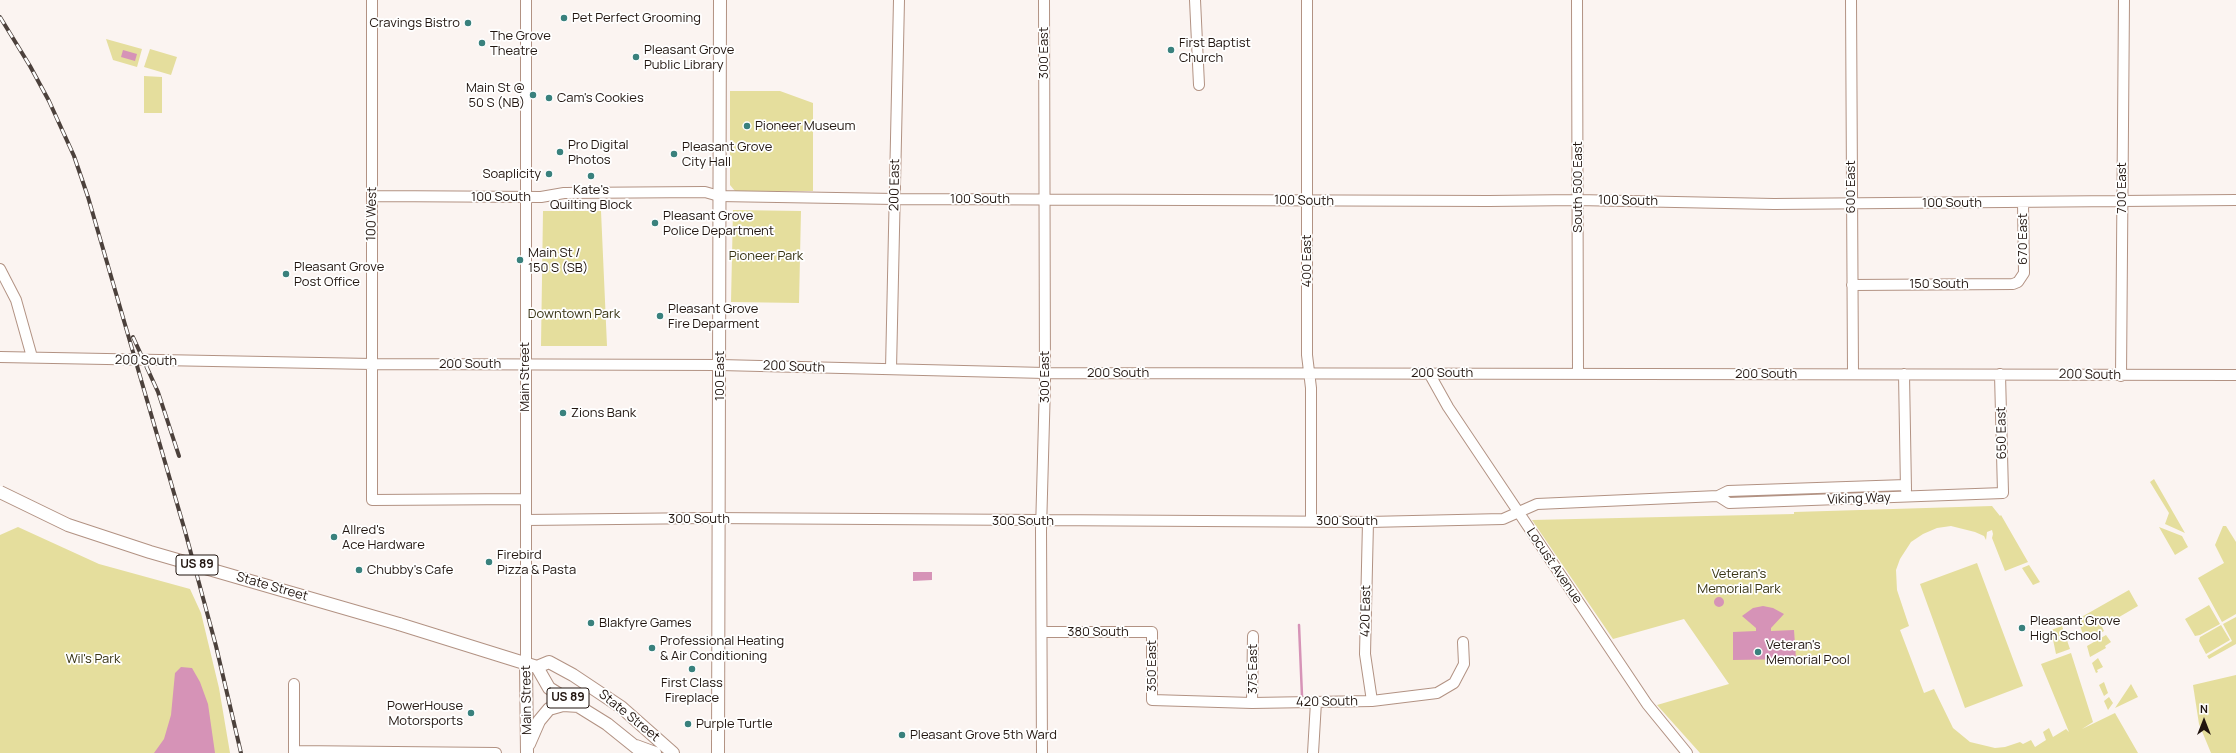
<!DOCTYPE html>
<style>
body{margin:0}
#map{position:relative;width:2236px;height:753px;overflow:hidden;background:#fbf4f1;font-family:Manrope,sans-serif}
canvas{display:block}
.north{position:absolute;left:2184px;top:701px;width:40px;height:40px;-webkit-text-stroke:3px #fff;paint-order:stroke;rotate:0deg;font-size:11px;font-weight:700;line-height:16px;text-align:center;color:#21150f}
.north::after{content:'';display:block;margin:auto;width:14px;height:18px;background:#21150f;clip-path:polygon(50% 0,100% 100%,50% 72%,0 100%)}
</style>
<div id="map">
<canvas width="2236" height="753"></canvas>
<div class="north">N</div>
</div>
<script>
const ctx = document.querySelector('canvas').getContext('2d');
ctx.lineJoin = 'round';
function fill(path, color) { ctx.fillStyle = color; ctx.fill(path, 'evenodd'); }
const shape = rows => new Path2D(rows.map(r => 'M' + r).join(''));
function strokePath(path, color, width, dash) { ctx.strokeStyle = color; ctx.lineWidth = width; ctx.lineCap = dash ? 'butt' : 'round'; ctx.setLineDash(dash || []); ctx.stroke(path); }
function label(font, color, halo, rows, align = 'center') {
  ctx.font = font + ' Manrope,sans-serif'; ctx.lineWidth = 3.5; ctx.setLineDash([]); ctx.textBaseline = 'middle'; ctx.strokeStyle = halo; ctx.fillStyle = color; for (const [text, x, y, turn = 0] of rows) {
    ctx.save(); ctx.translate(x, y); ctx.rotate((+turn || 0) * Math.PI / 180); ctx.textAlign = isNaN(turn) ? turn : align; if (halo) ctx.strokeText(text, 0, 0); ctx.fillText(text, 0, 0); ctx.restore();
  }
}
fill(shape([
 [106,39,142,49,137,67,113,60],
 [150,49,177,57,171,75,144,67],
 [144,76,162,77,162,113,144,113],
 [730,91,780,91,813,103,813,191,735,191,730,185],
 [733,210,801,211,799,303,731,302],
 [543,211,601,211,607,346,541,346],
 [2154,479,2185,533,2165,524,2169,513,2150,482],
 [1992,506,2000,516,2001,515,2028,562,2005,571,1992,538,1993,534,1992,530,1987,532,1986,540,1984,536,1975,532,1951,526,1937,528,1923,534,1911,542,1900,559,1896,570,1897,590,1909,626,1900,630,1924,693,1934,689,1953,728,1970,742,1995,748,2005,747,2020,742,2023,744,2031,740,2035,747,2046,740,2043,732,2049,728,2053,737,2066,729,2069,732,2041,664,2071,653,2093,722,2082,729,2115,713,2138,753,1700,753,1657,705,1729,684,1684,619,1613,639,1532,520,1794,514,1794,512],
 [2223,526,2226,526,2236,542,2236,614,2222,622,2198,578,2224,563,2215,545],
 [18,527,99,564,190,589,201,613,219,688,230,753,0,753,0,535],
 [2159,527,2182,536,2188,547,2175,555],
 [1977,563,2023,686,1965,708,1920,584],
 [2029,565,2040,582,2033,585,2022,568],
 [2129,590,2138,606,2102,627,2104,631,2085,641,2078,619],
 [2209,605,2220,624,2200,635,2195,636,2185,619],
 [2236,617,2236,644,2209,659,2207,656,2232,641,2223,624],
 [2221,625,2230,640,2206,654,2199,641,2200,637],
 [2062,626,2070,649,2056,654,2051,630],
 [2106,635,2111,642,2105,646,2106,648,2090,657,2087,646],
 [2098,658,2103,667,2097,670,2098,672,2096,673,2092,663],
 [2236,675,2236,753,2211,753,2199,724,2193,685],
 [2104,682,2108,693,2104,696,2099,685],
 [2131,684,2138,697,2115,708],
 [2109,697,2113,703,2108,710,2104,701]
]), '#e5de9d');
fill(shape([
 [123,50,137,54,135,61,121,57],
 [913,572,932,572,932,580,913,581],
 '1714 602a5 5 0 1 1 10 0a5 5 0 1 1-10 0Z',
 [1763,606,1773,608,1784,614,1771,628,1771,631,1794,630,1796,659,1733,660,1733,632,1756,631,1756,628,1742,616,1753,608],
 [181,667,192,668,200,682,208,704,215,753,154,753,164,739,171,715,175,673]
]), '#d693b7');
strokePath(shape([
 [1299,625,1302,696]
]), '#d693b7', 2.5);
const minor = shape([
 [372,0,372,500,525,499],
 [526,0,526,663],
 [1195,0,1199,85],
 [1307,0,1307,355,1311,388,1311,521],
 [1577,0,1578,374],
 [1851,0,1853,373],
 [373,196,541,197,564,193,705,192,719,196,895,199,1489,201,1577,200,1774,204,2236,200],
 [0,269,16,300,32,357],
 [1852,285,2013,284,2018,282,2024,273,2023,202],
 [0,357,372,364,720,365,1045,373,2236,375],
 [891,369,899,0],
 [1429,373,1448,407,1647,704,1687,753],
 [1904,374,1906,490],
 [2121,376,2124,0],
 [1718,496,1729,503,2003,493,2000,374],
 [526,520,709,518,1368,522,1503,519,1537,504,1718,496,1728,491,1906,485],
 [1368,522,1365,654,1372,701],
 [1043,632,1152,632,1152,700,1252,703,1372,701,1437,693,1454,683,1464,664,1463,642],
 [1252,703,1253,636],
 [294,751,496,753],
 [294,753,294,684],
 [1042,753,1041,530,1045,384,1044,0],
 [1313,753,1316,702]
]);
const major = shape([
 [399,624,537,667],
 [526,663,527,753],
 [537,667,549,662,573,675,621,707,673,753],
 [537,667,549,688,607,724,643,753],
 [529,744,539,721,549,709,563,705,579,706],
 [636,746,655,753],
 [718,753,720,0]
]);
strokePath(minor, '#b29283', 12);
strokePath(major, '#b29283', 14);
strokePath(minor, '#fff', 10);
strokePath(major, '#fff', 12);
const rail = shape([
 [0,17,30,66,49,101,74,156,88,197,185,531,216,646,241,753],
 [133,337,158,392,179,456]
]);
strokePath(rail, '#4c413c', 4);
strokePath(rail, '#fff', 2.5, [8]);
const majorBridge = shape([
 [0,492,68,525,150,552,399,624]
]);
strokePath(majorBridge, '#b29283', 14, []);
strokePath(majorBridge, '#fff', 12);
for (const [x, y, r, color] of [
 [564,18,4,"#39817d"],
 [468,23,4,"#39817d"],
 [482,43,4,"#39817d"],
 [1171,50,4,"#39817d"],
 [636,57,4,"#39817d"],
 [533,95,4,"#39817d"],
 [549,98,4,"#39817d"],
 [747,126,4,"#39817d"],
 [560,152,4,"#39817d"],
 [674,154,4,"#39817d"],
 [549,174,4,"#39817d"],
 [591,176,4,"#39817d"],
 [655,223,4,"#39817d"],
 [520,260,4,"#39817d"],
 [286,274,4,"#39817d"],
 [660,316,4,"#39817d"],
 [563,413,4,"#39817d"],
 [334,537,4,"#39817d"],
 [489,562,4,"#39817d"],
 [359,570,4,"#39817d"],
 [591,623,4,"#39817d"],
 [2022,628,4,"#39817d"],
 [652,648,4,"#39817d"],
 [1758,652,4,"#39817d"],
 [692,669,4,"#39817d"],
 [471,713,4,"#39817d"],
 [688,724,4,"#39817d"],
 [902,735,4,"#39817d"]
]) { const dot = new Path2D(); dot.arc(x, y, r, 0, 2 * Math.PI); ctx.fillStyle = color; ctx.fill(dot); strokePath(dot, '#fff', 1.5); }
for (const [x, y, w] of [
 [197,565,42],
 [568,698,42]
]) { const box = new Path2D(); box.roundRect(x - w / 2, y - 10, w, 20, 3); ctx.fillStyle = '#fff'; ctx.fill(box); strokePath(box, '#21150f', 1); }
label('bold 12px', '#21150f', null, [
 ["US 89",197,565],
 ["US 89",568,698]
]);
label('13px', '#21150f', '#fff', [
 ["Pet Perfect Grooming",572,18],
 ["Cravings Bistro",460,23,"right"],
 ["The Grove",490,36],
 ["Theatre",490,51],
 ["First Baptist",1179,43],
 ["Church",1179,58],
 ["Pleasant Grove",644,50],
 ["Public Library",644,65],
 ["Main St @",525,88,"right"],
 ["50 S (NB)",525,103,"right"],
 ["Cam's Cookies",557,98],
 ["Pioneer Museum",755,126],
 ["Pro Digital",568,145],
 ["Photos",568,160],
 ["Pleasant Grove",682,147],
 ["City Hall",682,162],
 ["Soaplicity",541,174,"right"],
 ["Kate's",591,190,"center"],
 ["Quilting Block",591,205,"center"],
 ["Pleasant Grove",663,216],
 ["Police Department",663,231],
 ["Main St /",528,253],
 ["150 S (SB)",528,268],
 ["Pleasant Grove",294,267],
 ["Post Office",294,282],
 ["Pleasant Grove",668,309],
 ["Fire Deparment",668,324],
 ["Zions Bank",571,413],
 ["Allred's",342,530],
 ["Ace Hardware",342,545],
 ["Firebird",497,555],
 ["Pizza & Pasta",497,570],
 ["Chubby's Cafe",367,570],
 ["Pleasant Grove",2030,621],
 ["High School",2030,636],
 ["Blakfyre Games",599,623],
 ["Professional Heating",660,641],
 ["& Air Conditioning",660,656],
 ["Veteran's",1766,645],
 ["Memorial Pool",1766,660],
 ["First Class",692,683,"center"],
 ["Fireplace",692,698,"center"],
 ["PowerHouse",463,706,"right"],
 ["Motorsports",463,721,"right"],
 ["Purple Turtle",696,724],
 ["Pleasant Grove 5th Ward",910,735]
], 'left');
label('13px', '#21150f', '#fff', [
 ["300 East",1044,53,-90],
 ["200 East",895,185,-89],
 ["South 500 East",1578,187,-90],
 ["600 East",1851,187,-90],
 ["700 East",2122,188,-90],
 ["100 South",501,197],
 ["100 South",980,199],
 ["100 South",1304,201,1],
 ["100 South",1628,201,1],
 ["100 South",1952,203],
 ["100 West",372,214,-89],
 ["670 East",2023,239,-90],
 ["400 East",1307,261,-90],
 ["150 South",1939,284],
 ["200 South",146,361,1],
 ["200 South",470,364],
 ["200 South",794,367,2],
 ["200 South",1118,373],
 ["200 South",1442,373],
 ["200 South",1766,374],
 ["200 South",2090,375,1],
 ["100 East",720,376,-90],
 ["Main Street",525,377,-90],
 ["300 East",1045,377,-90],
 ["650 East",2002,433,-91],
 ["Viking Way",1859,499,-2],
 ["300 South",699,519],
 ["300 South",1023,521],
 ["300 South",1347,521],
 ["Locust Avenue",1554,566,56],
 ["State Street",272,587,16],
 ["420 East",1366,611,-89],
 ["380 South",1098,632],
 ["350 East",1152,666,-90],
 ["375 East",1253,669,-90],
 ["Main Street",527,700,-91],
 ["420 South",1327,702,-1],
 ["State Street",629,716,39]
]);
label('13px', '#373313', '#fff', [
 ["Pioneer Park",766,256],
 ["Downtown Park",574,314],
 ["Veteran's",1739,574],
 ["Memorial Park",1739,589],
 ["Wil's Park",93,659]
]);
</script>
